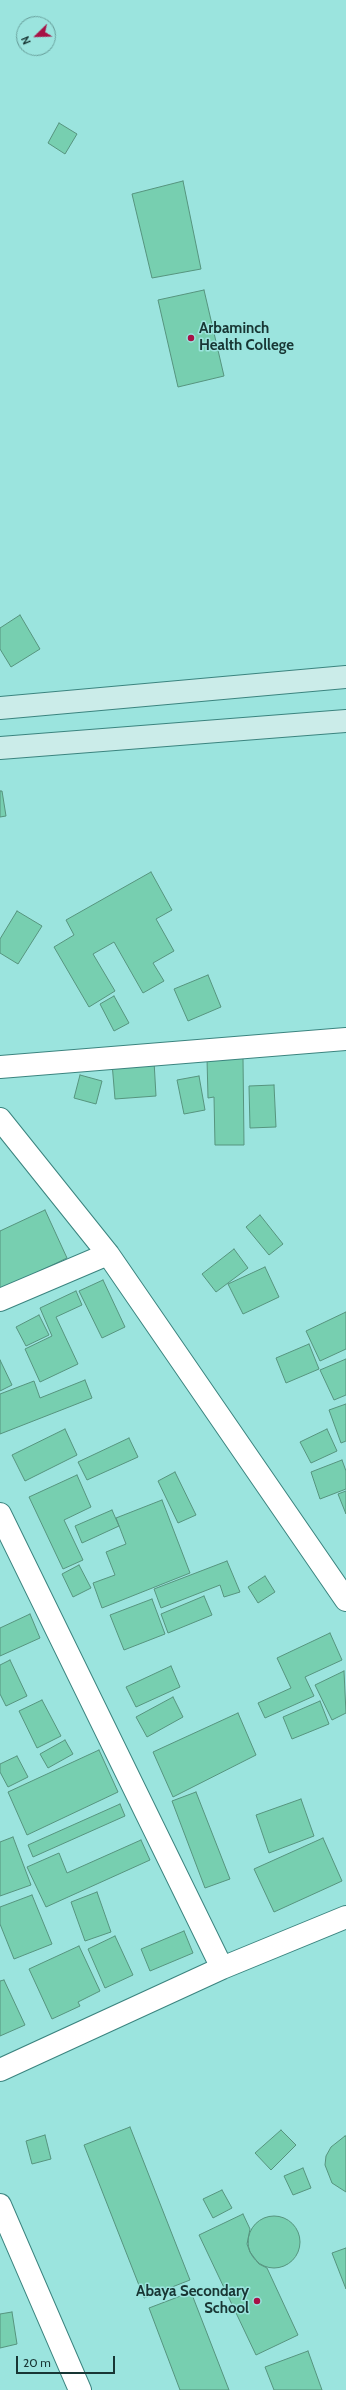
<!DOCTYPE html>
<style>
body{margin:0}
#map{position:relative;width:346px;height:2390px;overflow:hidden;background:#9be4de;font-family:Cabin,sans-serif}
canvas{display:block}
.north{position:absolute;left:16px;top:16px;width:40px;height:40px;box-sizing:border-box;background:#9be4de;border:1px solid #679e9a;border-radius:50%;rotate:247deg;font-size:11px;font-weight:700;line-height:16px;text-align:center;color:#183634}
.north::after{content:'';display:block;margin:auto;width:14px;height:18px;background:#a71246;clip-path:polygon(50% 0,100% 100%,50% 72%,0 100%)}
.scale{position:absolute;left:16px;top:2356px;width:99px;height:18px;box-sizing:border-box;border:2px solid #183634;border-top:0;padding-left:5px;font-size:12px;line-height:14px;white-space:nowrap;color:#183634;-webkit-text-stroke:3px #9be4de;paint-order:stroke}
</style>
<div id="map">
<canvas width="346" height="2390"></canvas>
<div class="north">N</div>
<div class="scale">20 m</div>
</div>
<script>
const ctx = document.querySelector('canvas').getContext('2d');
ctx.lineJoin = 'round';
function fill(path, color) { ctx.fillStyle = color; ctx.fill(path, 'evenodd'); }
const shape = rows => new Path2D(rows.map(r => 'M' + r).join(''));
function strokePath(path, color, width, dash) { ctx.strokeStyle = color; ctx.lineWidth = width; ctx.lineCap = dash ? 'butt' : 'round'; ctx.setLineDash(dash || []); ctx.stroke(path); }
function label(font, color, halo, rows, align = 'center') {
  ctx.font = font + ' Cabin,sans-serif'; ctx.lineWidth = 3; ctx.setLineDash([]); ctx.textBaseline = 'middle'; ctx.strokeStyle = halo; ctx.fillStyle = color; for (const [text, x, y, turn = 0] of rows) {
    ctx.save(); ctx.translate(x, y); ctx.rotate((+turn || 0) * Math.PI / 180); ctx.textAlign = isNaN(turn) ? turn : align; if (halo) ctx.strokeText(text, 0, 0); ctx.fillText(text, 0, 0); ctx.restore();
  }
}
const building = shape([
 [59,123,77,134,65,154,48,143,59,123],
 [183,181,201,269,152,278,132,194,183,181],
 [204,290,224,376,178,387,158,300,204,290],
 [20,615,40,649,11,667,0,649,0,628,20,615],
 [0,791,2,791,6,816,0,817,0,791],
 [151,872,172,910,156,919,174,951,153,963,164,981,143,993,114,942,93,954,115,991,89,1007,54,947,74,935,66,920,151,872],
 [17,911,42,926,18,964,0,953,0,939,17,911],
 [208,975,221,1007,188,1021,174,989,208,975],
 [114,996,129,1023,114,1031,100,1004,114,996],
 [207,1058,243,1058,244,1145,215,1145,214,1097,208,1098,207,1058],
 [154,1061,156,1096,115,1099,112,1063,154,1061],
 [80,1075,102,1081,96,1104,74,1098,80,1075],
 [199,1076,205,1110,184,1114,177,1080,199,1076],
 [274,1085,276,1127,250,1128,249,1086,274,1085],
 [45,1210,67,1258,0,1290,0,1231,45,1210],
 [260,1215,283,1244,269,1255,246,1227,260,1215],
 [234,1249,248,1268,216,1292,202,1274,234,1249],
 [265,1267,279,1297,243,1314,228,1284,265,1267],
 [103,1280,125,1327,102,1338,79,1291,103,1280],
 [76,1291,82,1305,56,1317,78,1364,40,1382,25,1349,52,1336,40,1308,76,1291],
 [346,1312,346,1349,320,1361,306,1331,346,1312],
 [39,1315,49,1335,26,1346,16,1327,39,1315],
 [309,1344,319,1369,286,1383,276,1358,309,1344],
 [346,1359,346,1395,334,1400,320,1370,346,1359],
 [0,1360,12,1385,0,1391,0,1360],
 [85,1380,92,1398,0,1434,0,1394,34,1381,40,1398,85,1380],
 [346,1404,346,1441,341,1443,329,1410,346,1404],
 [65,1429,77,1455,25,1481,12,1455,65,1429],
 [327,1429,337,1451,311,1463,300,1442,327,1429],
 [129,1438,138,1457,87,1480,78,1462,129,1438],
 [342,1460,346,1471,346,1489,320,1499,311,1472,342,1460],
 [175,1472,196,1515,178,1523,158,1481,175,1472],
 [77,1475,91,1507,64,1520,83,1560,63,1569,29,1497,77,1475],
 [346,1491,346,1514,338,1494,346,1491],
 [162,1500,190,1573,102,1608,93,1583,115,1575,106,1552,126,1544,116,1518,162,1500],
 [112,1510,119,1526,82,1543,75,1526,112,1510],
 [227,1561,240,1592,224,1597,220,1585,161,1608,154,1589,227,1561],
 [79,1565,91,1588,73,1597,62,1574,79,1565],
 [265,1576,275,1592,258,1603,248,1587,265,1576],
 [204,1596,212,1615,168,1633,161,1614,204,1596],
 [152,1599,165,1634,124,1650,110,1615,152,1599],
 [30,1614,40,1638,0,1656,0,1628,30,1614],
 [330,1633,342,1660,305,1677,314,1696,265,1718,258,1703,291,1688,277,1658,330,1633],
 [10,1660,27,1696,6,1706,0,1694,0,1665,10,1660],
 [171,1666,180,1687,136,1707,126,1687,171,1666],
 [344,1671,346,1713,332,1720,315,1685,344,1671],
 [173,1697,183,1717,147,1737,136,1717,173,1697],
 [42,1700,61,1736,37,1748,19,1711,42,1700],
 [320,1701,329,1724,292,1739,283,1717,320,1701],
 [238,1713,256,1755,173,1797,153,1752,238,1713],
 [65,1740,73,1754,48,1768,40,1754,65,1740],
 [99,1750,118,1792,27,1835,8,1792,99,1750],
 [17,1756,28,1777,8,1787,0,1772,0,1764,17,1756],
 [196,1792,230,1879,205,1888,172,1801,196,1792],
 [301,1799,314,1836,269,1853,256,1815,301,1799],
 [120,1804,125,1816,33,1857,28,1845,120,1804],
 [13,1837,31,1885,0,1896,0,1842,13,1837],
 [323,1838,342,1881,274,1912,254,1869,323,1838],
 [141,1840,150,1860,46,1907,27,1867,59,1853,67,1873,141,1840],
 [97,1892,111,1932,85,1941,71,1902,97,1892],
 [32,1895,52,1944,14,1959,0,1924,0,1907,32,1895],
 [184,1931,193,1953,150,1971,141,1949,184,1931],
 [115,1936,133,1975,105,1988,88,1949,115,1936],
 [79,1946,100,1991,78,2002,80,2006,52,2019,29,1969,79,1946],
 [4,1980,25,2025,0,2036,0,1981,4,1980],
 [130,2127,190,2280,144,2298,84,2145,130,2127],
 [281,2130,296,2145,271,2170,255,2153,281,2130],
 [45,2135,51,2159,32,2164,26,2141,45,2135],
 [345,2136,346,2136,346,2192,332,2183,325,2165,326,2156,331,2147,345,2136],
 [303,2168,311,2188,293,2195,284,2176,303,2168],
 [222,2190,232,2208,213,2218,203,2199,222,2190],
 [243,2214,250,2229,247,2244,250,2252,259,2264,267,2268,298,2335,256,2355,199,2235,243,2214],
 '248 2242a26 26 0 1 1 52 0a26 26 0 1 1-52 0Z',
 [346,2248,346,2289,332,2253,346,2248],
 [191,2292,229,2390,180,2390,149,2308,191,2292],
 [12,2312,17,2344,0,2348,0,2314,12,2312],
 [308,2351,322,2390,274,2390,265,2367,308,2351]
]);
fill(building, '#77cfb0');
strokePath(building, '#56947e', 1);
const street = shape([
 [0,1067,346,1039],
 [0,1119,108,1254,346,1600],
 [0,1300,108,1254],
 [0,1514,222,1968],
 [0,2070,222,1968,346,1917],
 [0,2205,80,2390]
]);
const secondary = shape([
 [0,708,346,677],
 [0,748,346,721]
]);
strokePath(street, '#3b847f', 24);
strokePath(secondary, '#3b847f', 24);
strokePath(street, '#fff', 22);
strokePath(secondary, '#cbece9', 22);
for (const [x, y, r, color] of [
 [191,338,4,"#a71246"],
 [257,2301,4,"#a71246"]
]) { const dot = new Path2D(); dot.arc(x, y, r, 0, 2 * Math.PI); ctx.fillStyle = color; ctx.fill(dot); strokePath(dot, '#9be4de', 1.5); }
label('bold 15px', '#183634', '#9be4de', [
 ["Arbaminch",199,329],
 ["Health College",199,346],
 ["Abaya Secondary",249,2292,"right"],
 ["School",249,2309,"right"]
], 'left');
</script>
